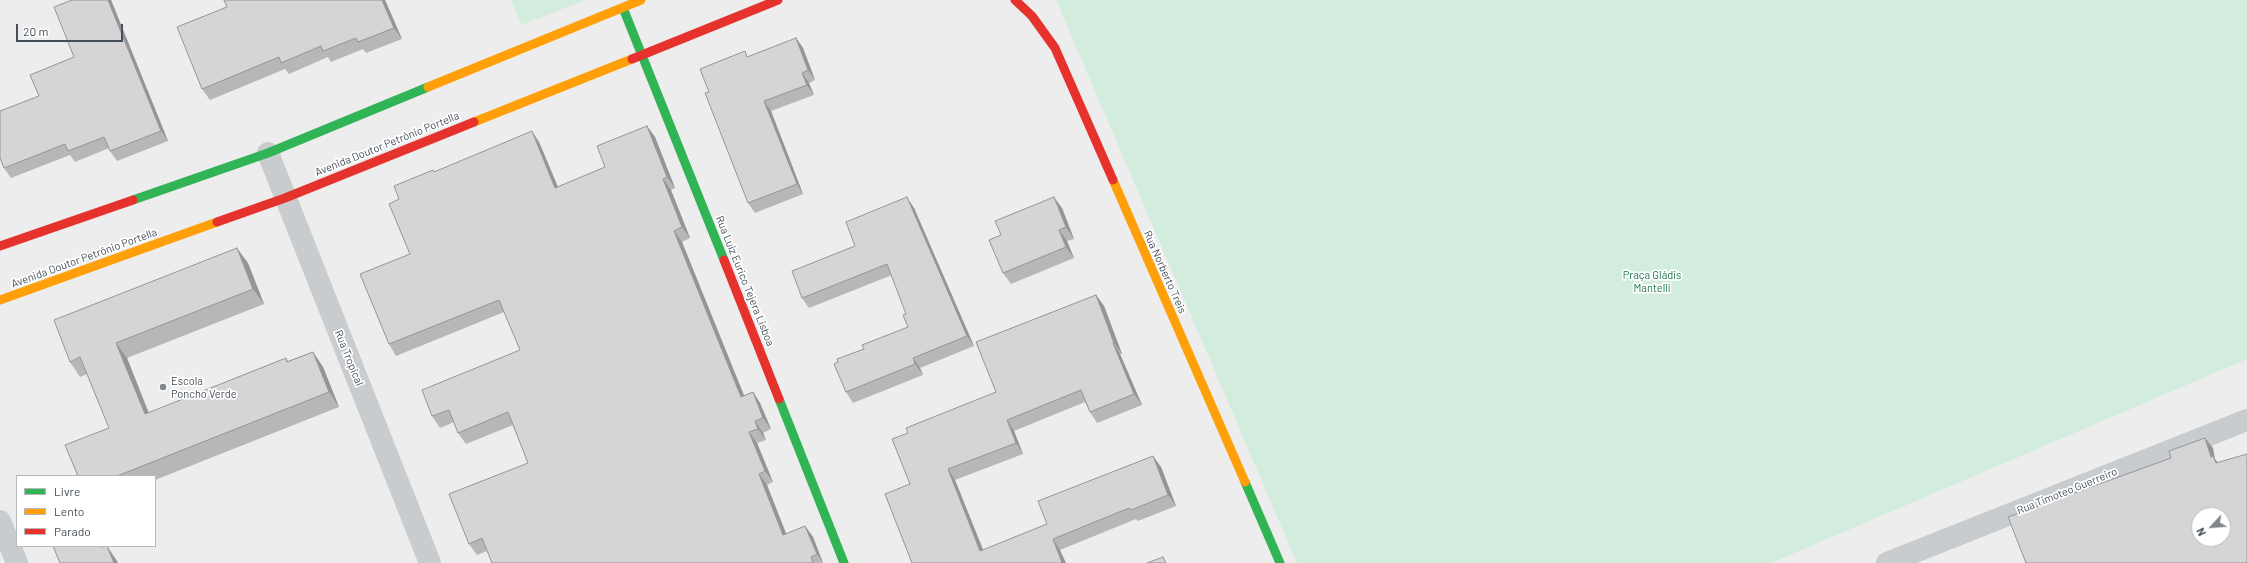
<!DOCTYPE html>
<meta charset="utf-8">
<style>
body{margin:0}
#map{position:relative;width:2247px;height:563px;overflow:hidden;background:#eeeded;font-family:Barlow,sans-serif}
canvas{display:block}
.legend{position:absolute;left:16px;top:475px;width:140px;height:72px;box-sizing:border-box;background:#fff;border:1px solid #b5b9bd;margin:0;padding:5px 7px;list-style:none;font-size:12px;color:#464f59}
.legend li{display:flex;align-items:center;gap:8px;height:20px}
.legend b{width:20px;border:1px solid #b5b9bd}
.north{position:absolute;left:2191px;top:507px;width:40px;height:40px;box-sizing:border-box;background:#fff;border:1px solid #b5b9bd;border-radius:50%;rotate:244deg;font-size:11px;font-weight:700;line-height:16px;text-align:center;color:#464f59}
.north::after{content:'';display:block;margin:auto;width:14px;height:18px;background:#81868d;clip-path:polygon(50% 0,100% 100%,50% 72%,0 100%)}
.scale{position:absolute;left:16px;top:24px;width:107px;height:18px;box-sizing:border-box;border:2px solid #464f59;border-top:0;padding-left:5px;font-size:12px;line-height:14px;white-space:nowrap;color:#464f59;-webkit-text-stroke:3px #fff;paint-order:stroke}
</style>
<div id="map">
<canvas width="2247" height="563"></canvas>
<ul class="legend">
<li><b style="height:5px;background:#30b455"></b>Livre</li>
<li><b style="height:5px;background:#ff9f0a"></b>Lento</li>
<li><b style="height:5px;background:#e5322d"></b>Parado</li>
</ul>
<div class="north">N</div>
<div class="scale">20 m</div>
</div>
<script>
const ctx = document.querySelector('canvas').getContext('2d');
ctx.lineJoin = 'round';
function fill(path, color) { ctx.fillStyle = color; ctx.fill(path, 'evenodd'); }
const shape = rows => new Path2D(rows.map(r => 'M' + r).join(''));
function strokePath(path, color, width, dash) { ctx.strokeStyle = color; ctx.lineWidth = width; ctx.lineCap = dash ? 'butt' : 'round'; ctx.setLineDash(dash || []); ctx.stroke(path); }
function label(font, color, halo, rows, align = 'center') {
  ctx.font = font + ' Barlow,sans-serif'; ctx.lineWidth = 3.5; ctx.setLineDash([]); ctx.textBaseline = 'middle'; ctx.strokeStyle = halo; ctx.fillStyle = color; for (const [text, x, y, turn = 0] of rows) {
    ctx.save(); ctx.translate(x, y); ctx.rotate((+turn || 0) * Math.PI / 180); ctx.textAlign = isNaN(turn) ? turn : align; if (halo) ctx.strokeText(text, 0, 0); ctx.fillText(text, 0, 0); ctx.restore();
  }
}
fill(shape([
 [511,0,585,0,521,25],
 [1056,0,2247,0,2247,359,1771,563,1297,563]
]), '#d2ecde');
strokePath(shape([
 [268,153,430,563],
 [0,521,17,563],
 [1887,563,2247,420]
]), '#c9ccce', 22);
strokePath(shape([
 [623,8,724,260],
 [133,200,268,153,428,87],
 [779,399,844,563],
 [1245,482,1280,563]
]), '#30b455', 9);
strokePath(shape([
 [428,87,641,0],
 [474,122,632,59],
 [1113,180,1245,482],
 [0,300,217,222]
]), '#ff9f0a', 9);
strokePath(shape([
 [1015,0,1032,16,1055,48,1113,180],
 [632,59,778,0],
 [217,222,285,198,474,122],
 [0,246,133,200],
 [724,260,779,399]
]), '#e5322d', 9);
fill(shape([
 [72,0,111,0,168,141,117,161,110,151,109,148,75,162,70,155,11,178,4,168,39,96,74,57],
 [224,0,385,0,402,39,366,53,363,49,331,62,328,57,289,74,285,69,210,100,202,89,227,7],
 [796,38,803,48,815,80,809,83,814,95,771,111,803,194,755,213,748,203,709,92],
 [647,126,655,137,675,188,671,190,690,238,682,242,744,395,753,392,760,403,771,429,763,433,766,440,757,443,773,482,767,485,786,534,805,526,813,537,823,563,492,563,487,551,477,555,469,544,528,463,513,425,466,444,458,433,454,422,440,428,432,416,520,350,504,312,396,356,389,344,410,254,399,199,434,172,539,142,558,187,605,167],
 [914,208,974,346,920,368,923,375,853,403,846,392,838,362,908,327,906,314,892,275,809,308,802,298,855,246],
 [1062,208,1074,239,1067,241,1074,258,1011,284,1003,273,1001,235],
 [248,263,264,304,127,358,149,413,286,358,288,361,313,352,323,367,339,407,155,480,155,476,78,476,109,428,87,374,80,377,70,362],
 [1096,295,1104,306,1122,354,1120,354,1142,405,1097,423,1090,412,1085,402,1014,431,1023,454,955,480,983,550,1047,524,1153,456,1161,467,1176,506,1138,521,1136,519,1060,550,912,563,908,433,996,392]
]), '#b7b7b9');
fill(shape([
 [108,0,111,0,168,141,161,131],
 [382,0,385,0,402,39,394,28],
 [796,38,803,48,815,80,808,70],
 [802,73,809,83,814,95,807,85],
 [764,101,771,111,803,194,797,184],
 [647,126,655,137,675,188,667,177],
 [532,131,539,142,563,199,555,188],
 [663,179,671,190,690,238,682,227],
 [907,197,914,208,974,346,967,336],
 [1054,197,1062,208,1074,239,1066,227],
 [1059,230,1067,241,1074,258,1066,247],
 [674,231,682,242,749,408,741,397],
 [237,248,248,263,264,304,253,289],
 [1096,295,1104,306,1122,354,1114,343],
 [116,343,127,358,155,429,145,414],
 [1113,343,1120,354,1142,405,1134,394],
 [313,352,323,367,339,407,329,392],
 [913,358,920,368,923,375,915,364],
 [753,392,760,403,771,429,763,418],
 [1007,420,1014,431,1023,454,1016,443],
 [755,421,763,433,766,440,758,429],
 [749,432,757,443,773,482,765,471],
 [2205,438,2213,448,2215,459,2221,466,2223,473,2211,457],
 [1153,456,1161,467,1176,506,1168,495],
 [948,469,955,480,988,562,980,551],
 [759,474,767,485,791,546,783,535],
 [805,526,813,537,823,563,817,554],
 [1053,539,1060,550,1066,563,1062,563],
 [107,546,117,561,118,563,114,563]
]), '#959596');
const building = shape([
 [72,0,108,0,161,131,110,151,104,137,68,151,65,144,4,168,0,158,0,111,39,96,30,75,74,57,54,7,72,0],
 [224,0,382,0,394,28,358,42,356,38,323,51,321,46,281,63,279,57,202,89,177,27,227,7,224,0],
 [796,38,808,70,802,73,807,85,764,101,797,184,748,203,705,93,709,92,700,69,745,51,747,57,796,38],
 [647,126,667,177,663,179,682,227,674,231,741,397,753,392,763,418,755,421,758,429,749,432,765,471,759,474,783,535,805,526,817,554,811,557,813,563,492,563,482,538,469,544,449,494,528,463,508,412,458,433,449,410,432,416,422,390,520,350,499,300,389,344,360,274,410,254,389,204,399,199,394,186,433,170,434,172,532,131,555,188,605,167,597,146,647,126],
 [907,197,967,336,913,358,915,364,846,392,834,364,838,362,837,359,864,349,862,345,908,327,903,315,906,314,887,264,802,298,792,271,855,246,846,222,907,197],
 [1054,197,1066,227,1059,230,1066,247,1003,273,989,240,1001,235,995,221,1054,197],
 [237,248,253,289,116,343,145,414,286,358,287,362,313,352,329,392,117,476,78,476,65,445,109,428,80,357,70,362,54,320,237,248],
 [1096,295,1114,343,1113,343,1134,394,1090,412,1081,390,1007,420,1016,443,948,469,980,551,1047,524,1038,501,1153,456,1168,495,1131,510,1129,508,1053,539,1062,563,912,563,885,494,910,484,892,439,908,433,906,428,996,392,976,342,1096,295],
 [2205,438,2211,457,2213,456,2216,463,2247,454,2247,563,2026,563,2008,517,2171,458,2169,451,2205,438],
 [2199,515,2223,515,2223,539,2199,539,2199,515],
 [53,546,102,546,102,547,107,546,114,563,60,563,53,546],
 [1163,557,1166,563,1147,563,1163,557]
]);
fill(building, '#d5d5d7');
strokePath(building, '#959596', 1);
for (const [x, y, r, color] of [
 [163,387,4,"#81868d"]
]) { const dot = new Path2D(); dot.arc(x, y, r, 0, 2 * Math.PI); ctx.fillStyle = color; ctx.fill(dot); strokePath(dot, '#fff', 1.5); }
label('11px', '#464f59', '#fff', [
 ["Avenida Doutor Petrônio Portella",387,144,-22],
 ["Avenida Doutor Petrônio Portella",84,258,-20],
 ["Rua Norberto Treis",1165,272,66],
 ["Rua Luiz Eurico Tejera Lisboa",745,281,68],
 ["Rua Tropical",349,358,68],
 ["Rua Timoteo Guerreiro",2067,491,-22]
]);
label('11px', '#1a764d', '#fff', [
 ["Praça Gládis",1652,275],
 ["Mantelli",1652,288]
]);
label('11px', '#464f59', '#fff', [
 ["Escola",171,381],
 ["Poncho Verde",171,394]
], 'left');
</script>
